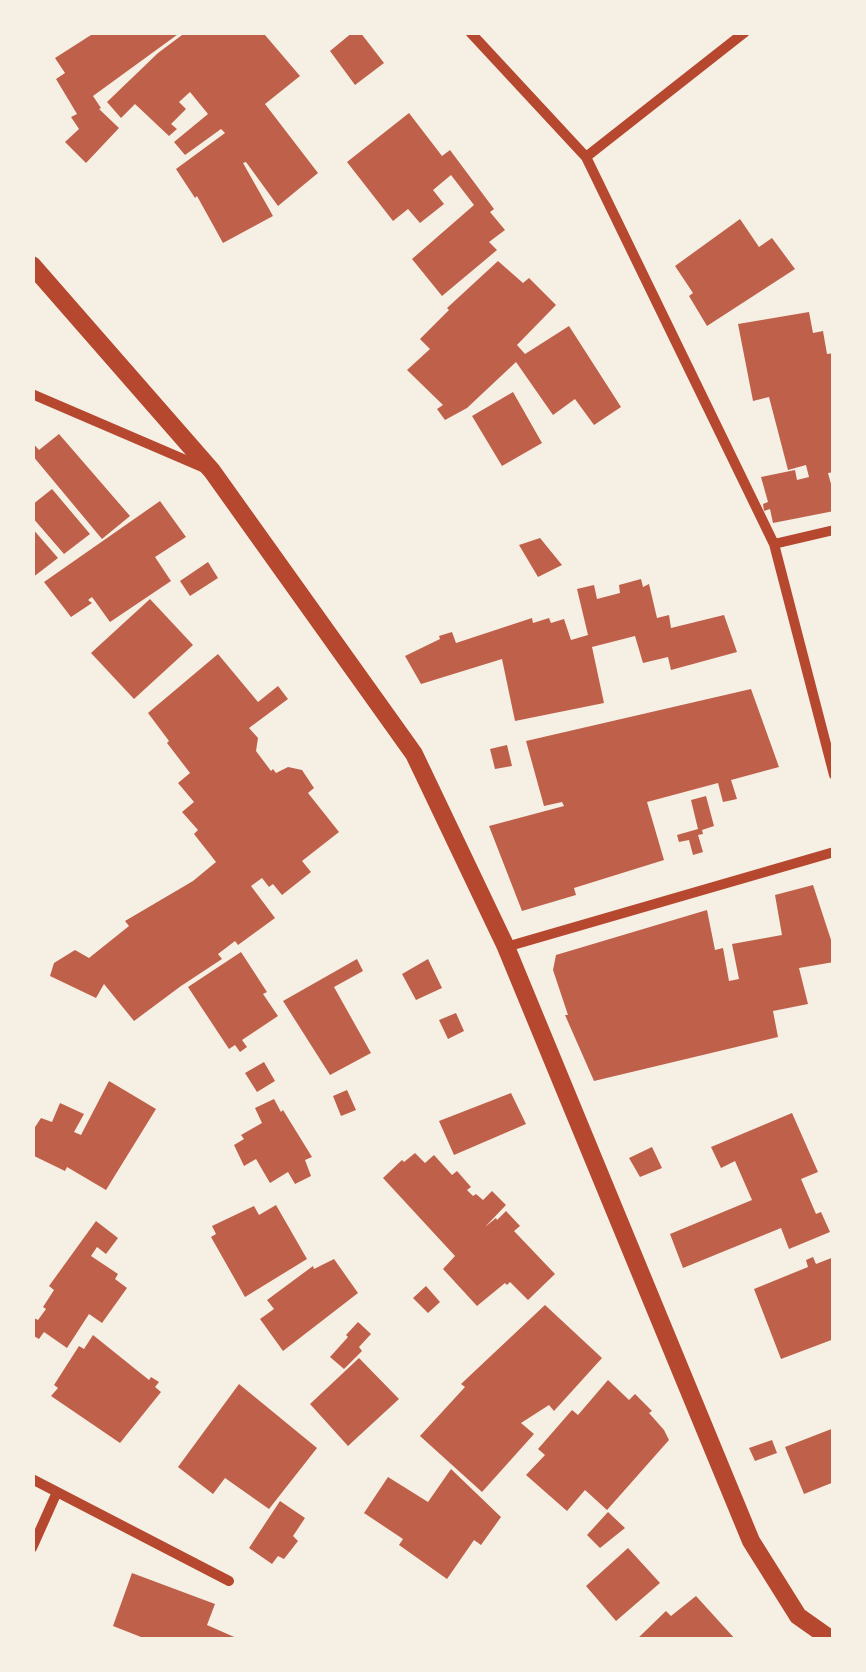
<!DOCTYPE html>
<html>
<head>
<meta charset="utf-8">
<style>
  body { margin:0 }
  #map { position:relative; width:866px; height:1672px; overflow:hidden; background:#f6efe4; font-family:"Titillium Web",sans-serif }
  canvas { display:block }
  .frame { position:absolute; inset:0; border:35px solid #f6efe4; pointer-events:none }
</style>
</head>
<body>
<div id="map">
<canvas width="866" height="1672"></canvas>
<div class="frame"></div>
</div>
<script>
const context = document.querySelector('canvas').getContext('2d');
context.lineJoin = 'round';
function fillPath(path, color) { context.fillStyle = color; context.fill(path, 'evenodd'); }
function trace(path, color, width, dash) { context.strokeStyle = color; context.lineWidth = width; context.lineCap = dash ? 'butt' : 'round'; context.setLineDash(dash || []); context.stroke(path); }
fillPath(new Path2D(`
  M 90,32 L 181,32 L 93,96 L 101,108 L 99,109 L 119,128 L 86,163 L 65,142 L 79,129 L 71,117 L 77,114 L 56,79 L 65,73 L 55,58 L 91,35 Z
  M 186,32 L 268,32 L 265,35 L 300,76 L 265,104 L 318,173 L 278,206 L 246,162 L 243,163 L 273,216 L 223,243 L 197,196 L 195,198 L 176,169 L 225,133 L 221,129 L 185,155 L 174,142 L 208,114 L 190,92 L 179,102 L 186,109 L 171,124 L 177,129 L 169,136 L 135,104 L 121,118 L 107,102 L 158,53 Z
  M 353,32 L 360,32 L 384,63 L 355,85 L 330,51 Z
  M 409,113 L 442,156 L 450,150 L 494,209 L 490,212 L 505,230 L 489,242 L 497,250 L 442,296 L 412,259 L 474,205 L 451,175 L 433,190 L 444,204 L 420,223 L 408,209 L 393,221 L 347,162 Z
  M 740,219 L 759,247 L 772,238 L 795,269 L 707,326 L 689,296 L 693,293 L 675,266 Z
  M 498,261 L 523,283 L 529,278 L 556,305 L 517,345 L 525,354 L 569,326 L 621,407 L 594,425 L 575,399 L 553,415 L 516,362 L 467,408 L 445,420 L 437,409 L 443,405 L 407,370 L 430,349 L 420,339 L 449,310 L 447,308 Z
  M 809,312 L 813,333 L 823,331 L 827,354 L 834,353 L 834,472 L 828,473 L 834,495 L 834,511 L 773,523 L 770,509 L 764,511 L 763,504 L 768,502 L 761,477 L 795,470 L 797,480 L 809,477 L 806,465 L 788,470 L 769,397 L 753,401 L 738,324 Z
  M 513,392 L 542,443 L 502,466 L 472,416 Z
  M 59,434 L 130,516 L 102,539 L 32,455 L 32,442 L 39,450 Z
  M 52,489 L 90,534 L 64,554 L 32,517 L 32,505 Z
  M 160,501 L 186,537 L 155,557 L 171,581 L 110,622 L 92,597 L 88,600 L 92,603 L 71,617 L 44,582 Z
  M 32,528 L 58,558 L 32,578 Z
  M 540,538 L 562,565 L 538,577 L 519,545 Z
  M 208,562 L 218,578 L 190,596 L 180,581 Z
  M 641,579 L 643,587 L 649,584 L 657,618 L 669,615 L 671,628 L 724,615 L 737,652 L 671,670 L 668,657 L 643,663 L 635,636 L 592,647 L 604,703 L 515,721 L 502,659 L 421,684 L 405,656 L 440,639 L 439,636 L 452,632 L 456,643 L 532,618 L 533,623 L 549,618 L 551,623 L 564,619 L 571,640 L 588,635 L 577,589 L 594,585 L 597,599 L 620,593 L 619,585 Z
  M 150,599 L 193,645 L 134,699 L 91,653 Z
  M 218,654 L 258,702 L 278,686 L 288,699 L 249,728 L 258,738 L 256,751 L 271,771 L 273,769 L 276,773 L 288,767 L 302,770 L 314,788 L 308,793 L 339,832 L 302,861 L 311,872 L 282,895 L 273,884 L 269,887 L 262,878 L 251,886 L 275,918 L 238,945 L 235,941 L 218,954 L 222,959 L 181,986 L 134,1021 L 104,984 L 96,998 L 50,976 L 54,963 L 75,950 L 89,958 L 129,926 L 125,921 L 193,881 L 216,862 L 194,834 L 198,830 L 182,812 L 194,802 L 178,783 L 190,773 L 167,743 L 169,741 L 148,713 Z
  M 751,689 L 779,767 L 731,780 L 737,799 L 723,802 L 718,783 L 647,802 L 664,860 L 574,888 L 576,895 L 522,911 L 489,826 L 564,806 L 562,802 L 544,806 L 526,741 Z
  M 507,745 L 512,766 L 495,769 L 490,749 Z
  M 706,796 L 714,826 L 702,830 L 703,834 L 698,835 L 703,852 L 693,855 L 689,840 L 679,842 L 677,835 L 698,829 L 691,800 Z
  M 813,885 L 834,949 L 834,962 L 799,968 L 808,1004 L 773,1011 L 778,1037 L 594,1081 L 565,1015 L 568,1015 L 553,970 L 556,955 L 707,910 L 715,950 L 723,948 L 729,981 L 739,979 L 732,944 L 782,935 L 775,895 Z
  M 241,952 L 267,992 L 263,994 L 278,1016 L 242,1040 L 247,1047 L 240,1052 L 235,1045 L 229,1049 L 188,987 Z
  M 357,959 L 363,971 L 334,987 L 371,1053 L 330,1075 L 283,1001 Z
  M 428,959 L 442,988 L 416,1000 L 402,974 Z
  M 456,1013 L 464,1031 L 448,1039 L 439,1020 Z
  M 264,1062 L 275,1081 L 257,1092 L 245,1073 Z
  M 109,1081 L 156,1109 L 106,1190 L 67,1167 L 65,1171 L 32,1155 L 32,1126 L 35,1127 L 41,1118 L 52,1122 L 60,1103 L 84,1114 L 74,1132 L 81,1135 Z
  M 347,1090 L 356,1110 L 341,1116 L 333,1096 Z
  M 511,1093 L 526,1124 L 454,1155 L 439,1121 Z
  M 274,1099 L 281,1112 L 283,1110 L 312,1157 L 305,1160 L 311,1176 L 295,1184 L 288,1172 L 270,1183 L 256,1159 L 244,1166 L 234,1145 L 244,1139 L 241,1135 L 262,1123 L 255,1108 Z
  M 792,1113 L 818,1172 L 801,1179 L 816,1214 L 821,1212 L 830,1232 L 789,1249 L 781,1228 L 683,1268 L 670,1234 L 752,1200 L 735,1161 L 721,1168 L 711,1147 Z
  M 652,1147 L 662,1168 L 640,1177 L 629,1158 Z
  M 415,1153 L 425,1163 L 434,1155 L 452,1175 L 457,1171 L 471,1187 L 467,1190 L 473,1196 L 476,1194 L 483,1200 L 492,1191 L 506,1205 L 485,1227 L 496,1218 L 497,1220 L 506,1211 L 520,1226 L 514,1231 L 555,1274 L 528,1300 L 510,1282 L 507,1285 L 505,1283 L 477,1306 L 443,1269 L 455,1256 L 383,1178 L 402,1160 L 404,1162 Z
  M 276,1205 L 307,1259 L 245,1297 L 211,1237 L 216,1234 L 212,1226 L 254,1206 L 259,1215 Z
  M 96,1221 L 118,1238 L 106,1254 L 97,1247 L 91,1256 L 118,1274 L 115,1279 L 127,1288 L 102,1323 L 89,1314 L 67,1348 L 44,1332 L 39,1339 L 32,1335 L 32,1317 L 38,1320 L 46,1309 L 43,1307 L 54,1290 L 49,1286 Z
  M 813,1257 L 816,1264 L 834,1257 L 834,1339 L 781,1359 L 754,1289 L 808,1267 L 806,1260 Z
  M 334,1259 L 358,1293 L 283,1351 L 260,1319 L 274,1309 L 267,1300 L 313,1266 L 314,1269 Z
  M 426,1286 L 440,1302 L 428,1313 L 413,1298 Z
  M 545,1305 L 602,1358 L 554,1411 L 549,1405 L 521,1423 L 534,1434 L 482,1492 L 420,1436 L 465,1387 L 461,1384 Z
  M 358,1322 L 371,1334 L 359,1347 L 362,1351 L 344,1369 L 330,1357 L 348,1337 L 346,1335 Z
  M 93,1335 L 149,1380 L 151,1377 L 159,1382 L 155,1387 L 161,1392 L 120,1443 L 51,1396 L 58,1388 L 54,1385 L 79,1346 L 84,1349 Z
  M 359,1358 L 399,1399 L 348,1446 L 310,1404 Z
  M 608,1380 L 629,1400 L 635,1394 L 652,1411 L 649,1413 L 664,1430 L 669,1440 L 607,1510 L 585,1490 L 567,1511 L 526,1475 L 545,1455 L 538,1449 L 572,1410 L 578,1415 Z
  M 239,1384 L 317,1448 L 269,1509 L 225,1478 L 213,1494 L 178,1467 Z
  M 834,1428 L 834,1482 L 804,1494 L 785,1447 Z
  M 772,1440 L 777,1453 L 755,1461 L 749,1448 Z
  M 451,1469 L 501,1517 L 481,1545 L 474,1540 L 447,1579 L 399,1545 L 403,1539 L 364,1513 L 388,1477 L 428,1502 Z
  M 280,1501 L 305,1518 L 293,1536 L 298,1541 L 284,1559 L 278,1556 L 272,1564 L 249,1548 Z
  M 608,1512 L 625,1528 L 600,1548 L 587,1535 Z
  M 628,1548 L 660,1583 L 616,1621 L 586,1586 Z
  M 132,1573 L 215,1604 L 207,1625 L 241,1640 L 140,1640 L 141,1637 L 113,1626 Z
  M 696,1596 L 736,1640 L 636,1640 L 666,1611 L 671,1616 Z`), '#bf614a');
trace(new Path2D(`
  M 470,32 L 586,157 L 774,544 L 834,775
  M 586,157 L 745,32
  M 32,394 L 202,467
  M 774,544 L 834,530
  M 506,947 L 834,852
  M 32,1479 L 229,1581
  M 32,1548 L 57,1492`), '#b5482f', 10);
trace(new Path2D(`
  M 32,265 L 212,471 L 414,754 L 506,947 L 751,1541 L 798,1616 L 832,1640`), '#b5482f', 18);
</script>
</body>
</html>
